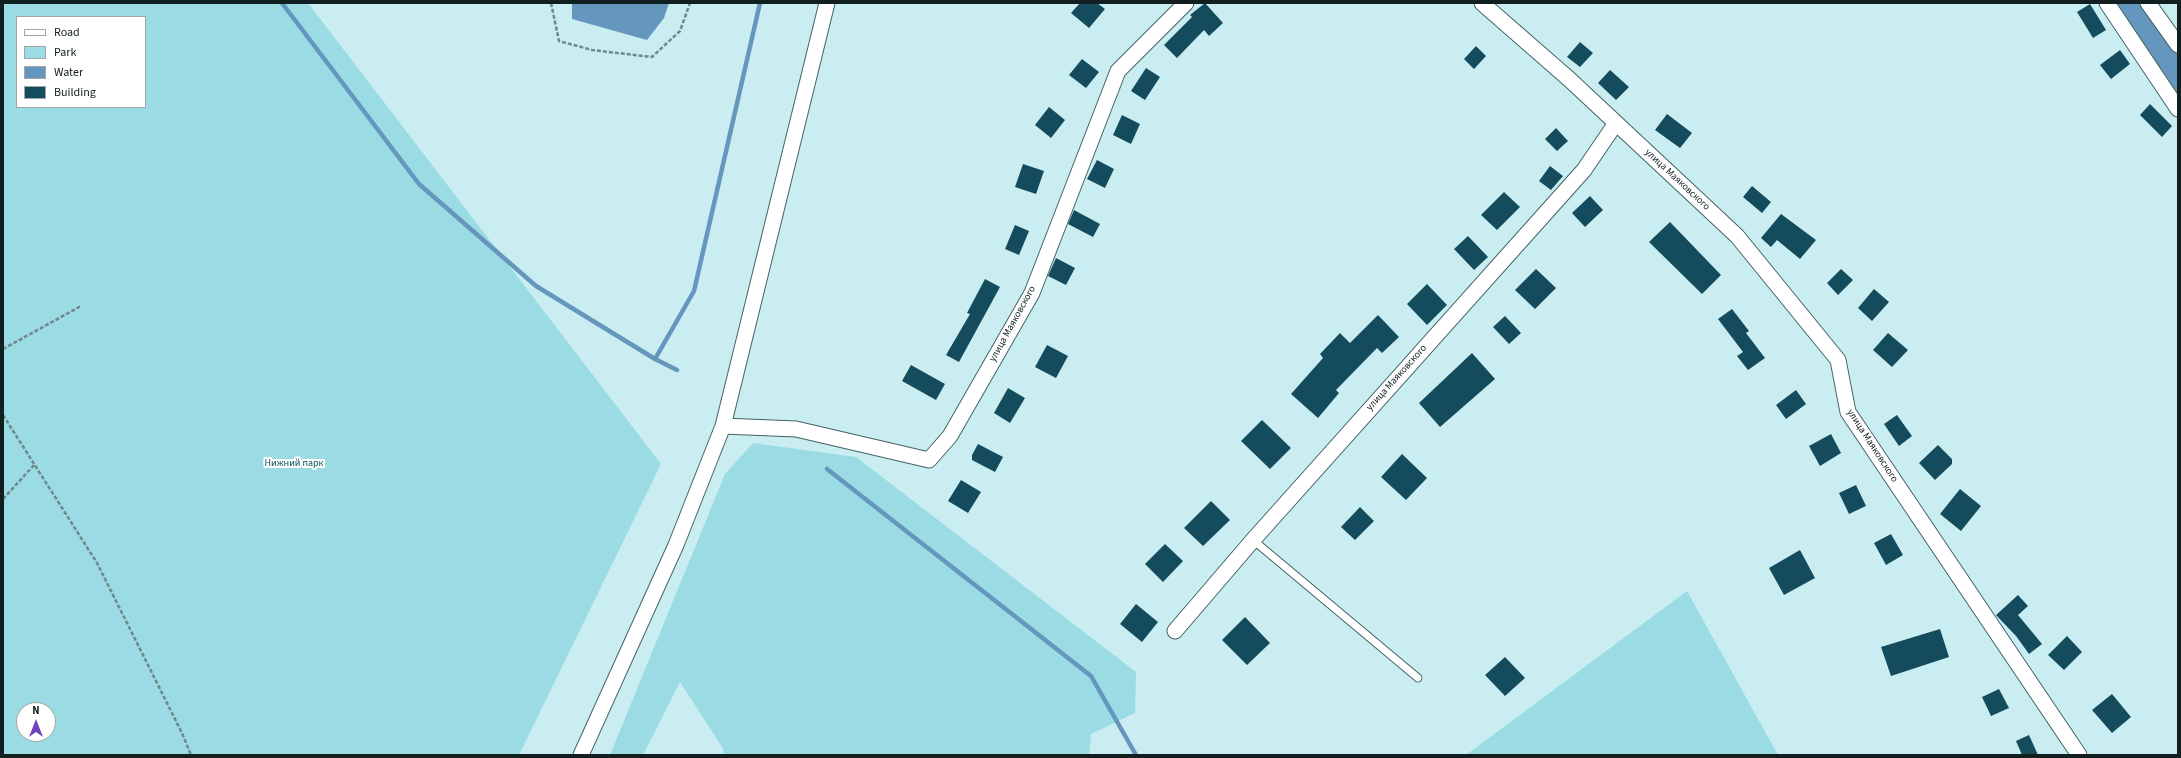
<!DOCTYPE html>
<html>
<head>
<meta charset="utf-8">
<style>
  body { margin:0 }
  #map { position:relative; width:2181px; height:758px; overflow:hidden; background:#c9edf1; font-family:"Source Sans 3",sans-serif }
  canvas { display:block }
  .frame { position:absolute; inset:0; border:4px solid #111f20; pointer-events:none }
  .legend { position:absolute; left:16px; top:16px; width:130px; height:92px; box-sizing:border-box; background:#fff; border:1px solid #a0a5a6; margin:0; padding:5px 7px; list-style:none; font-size:12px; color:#111f20 }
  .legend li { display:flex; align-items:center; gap:8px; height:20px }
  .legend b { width:20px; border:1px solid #a0a5a6 }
  .north { position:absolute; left:16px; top:702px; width:40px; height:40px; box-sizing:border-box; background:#fff; border:1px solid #a0a5a6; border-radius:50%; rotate:0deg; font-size:11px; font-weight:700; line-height:16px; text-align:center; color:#111f20 }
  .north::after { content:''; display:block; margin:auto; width:14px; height:18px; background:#7244bc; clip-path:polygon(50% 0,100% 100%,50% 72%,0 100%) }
</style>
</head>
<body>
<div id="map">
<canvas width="2181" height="758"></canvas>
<div class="frame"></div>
<ul class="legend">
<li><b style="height:5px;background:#fff"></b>Road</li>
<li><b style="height:11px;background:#9bdce4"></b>Park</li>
<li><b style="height:11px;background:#6597be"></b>Water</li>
<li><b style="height:11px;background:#144c5e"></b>Building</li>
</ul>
<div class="north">N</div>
</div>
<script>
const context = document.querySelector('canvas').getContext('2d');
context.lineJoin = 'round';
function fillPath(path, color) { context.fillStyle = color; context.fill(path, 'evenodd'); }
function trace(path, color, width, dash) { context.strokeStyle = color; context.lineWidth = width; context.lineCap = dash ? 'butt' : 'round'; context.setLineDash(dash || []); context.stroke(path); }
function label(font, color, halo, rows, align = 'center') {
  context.font = font + ' "Source Sans 3",sans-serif'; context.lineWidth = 4; context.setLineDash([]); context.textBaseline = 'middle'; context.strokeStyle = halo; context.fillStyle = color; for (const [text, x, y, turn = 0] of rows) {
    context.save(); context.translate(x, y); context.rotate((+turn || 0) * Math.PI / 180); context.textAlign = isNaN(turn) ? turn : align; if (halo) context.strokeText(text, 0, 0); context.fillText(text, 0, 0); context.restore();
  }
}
fillPath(new Path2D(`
  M 3,3 L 308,3 L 661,464 L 519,755 L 3,755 ZM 17,17 L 145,17 L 145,107 L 17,107 ZM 24,710 L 48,710 L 48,734 L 24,734 Z
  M 753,443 L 856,457 L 1136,672 L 1135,713 L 1091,734 L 1089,755 L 724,755 L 722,747 L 680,682 L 643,755 L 610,755 L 725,474 Z
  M 1687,591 L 1778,755 L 1466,755 Z`), '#9bdce4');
fillPath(new Path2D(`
  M 572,3 L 669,3 L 664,18 L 647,40 L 572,19 Z`), '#6597be');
trace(new Path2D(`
  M 282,3 L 419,184 L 536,286 L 655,359 L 677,370
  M 655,359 L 694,291 L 760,3
  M 827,469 L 1091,676 L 1136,755`), '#6597be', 4.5);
trace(new Path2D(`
  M 2125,3 L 2178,78`), '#6597be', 28);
fillPath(new Path2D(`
  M 1080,3 L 1097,3 L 1105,9 L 1089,28 L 1071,13 Z
  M 1205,3 L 1223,23 L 1209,36 L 1204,30 L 1177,58 L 1164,45 L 1192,17 L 1190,15 Z
  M 2090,4 L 2106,30 L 2093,38 L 2077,12 Z
  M 1580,42 L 1593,53 L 1580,67 L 1567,57 Z
  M 1476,46 L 1486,56 L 1474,69 L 1464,59 Z
  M 2120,50 L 2130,64 L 2111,79 L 2100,65 Z
  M 1082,59 L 1099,72 L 1086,88 L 1069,75 Z
  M 1146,68 L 1160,77 L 1145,100 L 1131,91 Z
  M 1610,70 L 1629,87 L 1616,100 L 1598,83 Z
  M 2150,104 L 2172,126 L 2162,137 L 2140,115 Z
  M 1049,107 L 1065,120 L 1051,138 L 1035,125 Z
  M 1667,114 L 1692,133 L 1680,148 L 1655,130 Z
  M 1122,115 L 1140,124 L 1131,144 L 1113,135 Z
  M 1556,128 L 1568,141 L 1557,151 L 1545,139 Z
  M 1097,160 L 1114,169 L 1105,188 L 1087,179 Z
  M 1023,164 L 1044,171 L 1036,194 L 1015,187 Z
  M 1550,166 L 1563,176 L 1551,190 L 1539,181 Z
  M 1752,186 L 1771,202 L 1762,213 L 1743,197 Z
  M 1504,192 L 1520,207 L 1497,230 L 1481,215 Z
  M 1590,196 L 1603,210 L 1585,227 L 1572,213 Z
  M 1074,210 L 1100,224 L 1093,237 L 1068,224 Z
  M 1781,214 L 1816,240 L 1800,259 L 1777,240 L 1771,247 L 1761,238 Z
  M 1670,222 L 1721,275 L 1702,294 L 1649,242 Z
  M 1015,225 L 1029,231 L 1019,255 L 1005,249 Z
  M 1468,236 L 1488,257 L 1474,270 L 1454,249 Z
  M 1056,258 L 1075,268 L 1066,285 L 1048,276 Z
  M 1536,269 L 1556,288 L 1535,309 L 1515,290 Z
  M 1841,269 L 1853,280 L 1838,295 L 1827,283 Z
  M 985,279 L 1000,287 L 959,362 L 946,355 L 970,314 L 967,313 Z
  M 1427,284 L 1447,305 L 1427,325 L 1407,304 Z
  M 1874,289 L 1889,302 L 1872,321 L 1858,308 Z
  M 1732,309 L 1749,331 L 1746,333 L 1765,358 L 1748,370 L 1737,356 L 1743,352 L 1718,319 Z
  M 1378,315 L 1399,337 L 1382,353 L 1377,348 L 1336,390 L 1339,393 L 1318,418 L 1291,394 L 1323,358 L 1320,354 L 1340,333 L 1350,343 Z
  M 1505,316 L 1521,333 L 1509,344 L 1493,327 Z
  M 1888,333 L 1908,350 L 1892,367 L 1873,350 Z
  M 1047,345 L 1068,356 L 1056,378 L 1035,367 Z
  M 1472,353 L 1495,379 L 1440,427 L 1419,403 Z
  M 911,365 L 945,384 L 936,400 L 902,381 Z
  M 1008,388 L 1025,398 L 1010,423 L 994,413 Z
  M 1796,390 L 1806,404 L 1786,419 L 1776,405 Z
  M 1897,415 L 1912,436 L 1899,446 L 1884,424 Z
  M 1262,420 L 1291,448 L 1270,469 L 1241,441 Z
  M 1831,434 L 1841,453 L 1820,466 L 1809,446 Z
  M 978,444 L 1003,457 L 995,472 L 972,460 L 972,455 Z
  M 1938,445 L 1952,459 L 1952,464 L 1935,480 L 1919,463 Z
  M 1402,454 L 1427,478 L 1406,500 L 1381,477 Z
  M 961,480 L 981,492 L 968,513 L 948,501 Z
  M 1856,485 L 1866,506 L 1849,514 L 1839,493 Z
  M 1960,489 L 1981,506 L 1961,531 L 1940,514 Z
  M 1211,501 L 1230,520 L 1203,546 L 1184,528 Z
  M 1360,507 L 1374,521 L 1355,540 L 1341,527 Z
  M 1891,534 L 1903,555 L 1886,565 L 1874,543 Z
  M 1165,544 L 1183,561 L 1163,582 L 1145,564 Z
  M 1800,550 L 1815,578 L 1784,595 L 1769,568 Z
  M 2018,595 L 2028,606 L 2018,615 L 2042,644 L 2029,654 L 2016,636 L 1996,615 Z
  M 1136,604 L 1158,622 L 1142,642 L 1120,624 Z
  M 1245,617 L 1270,643 L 1247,665 L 1222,640 Z
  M 1940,629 L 1949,657 L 1891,676 L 1881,647 Z
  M 2067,636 L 2082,652 L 2064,670 L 2048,655 Z
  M 1505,657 L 1525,678 L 1505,696 L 1485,675 Z
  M 1999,689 L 2009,708 L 1991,716 L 1982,697 Z
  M 2112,694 L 2131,717 L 2112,733 L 2092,710 Z
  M 2029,735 L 2038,755 L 2022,755 L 2016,741 Z`), '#144c5e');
const lane = new Path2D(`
  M 1253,540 L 1418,678`);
const street = new Path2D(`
  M 1482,3 L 1569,79 L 1737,236 L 1838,360 L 1848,412 L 2079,755
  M 2107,3 L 2178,109
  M 2148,3 L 2178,45
  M 723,426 L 796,429 L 929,460 L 950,436 L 1032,293 L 1118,71 L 1186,3
  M 1175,631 L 1253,540 L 1584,170 L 1616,123
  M 581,755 L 676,545 L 723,426 L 827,3`);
trace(lane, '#446367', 9);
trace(street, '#446367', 17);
trace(new Path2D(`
  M 551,3 L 559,41 L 592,50 L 652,57 L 680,31 L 690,3
  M 3,349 L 81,306
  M 3,415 L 97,563 L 182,733 L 191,755
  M 3,499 L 35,464`), '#6f888b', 2.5, [4, 2]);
trace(lane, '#fff', 7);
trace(street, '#fff', 15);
label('10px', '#111f20', '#fff', [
  ["улица Маяковского",1677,180,43],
  ["улица Маяковского",1013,324,-61],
  ["улица Маяковского",1397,378,-48],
  ["улица Маяковского",1872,446,57]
]);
label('10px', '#065159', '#fff', [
  ["Нижний парк",294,464]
]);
</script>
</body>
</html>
